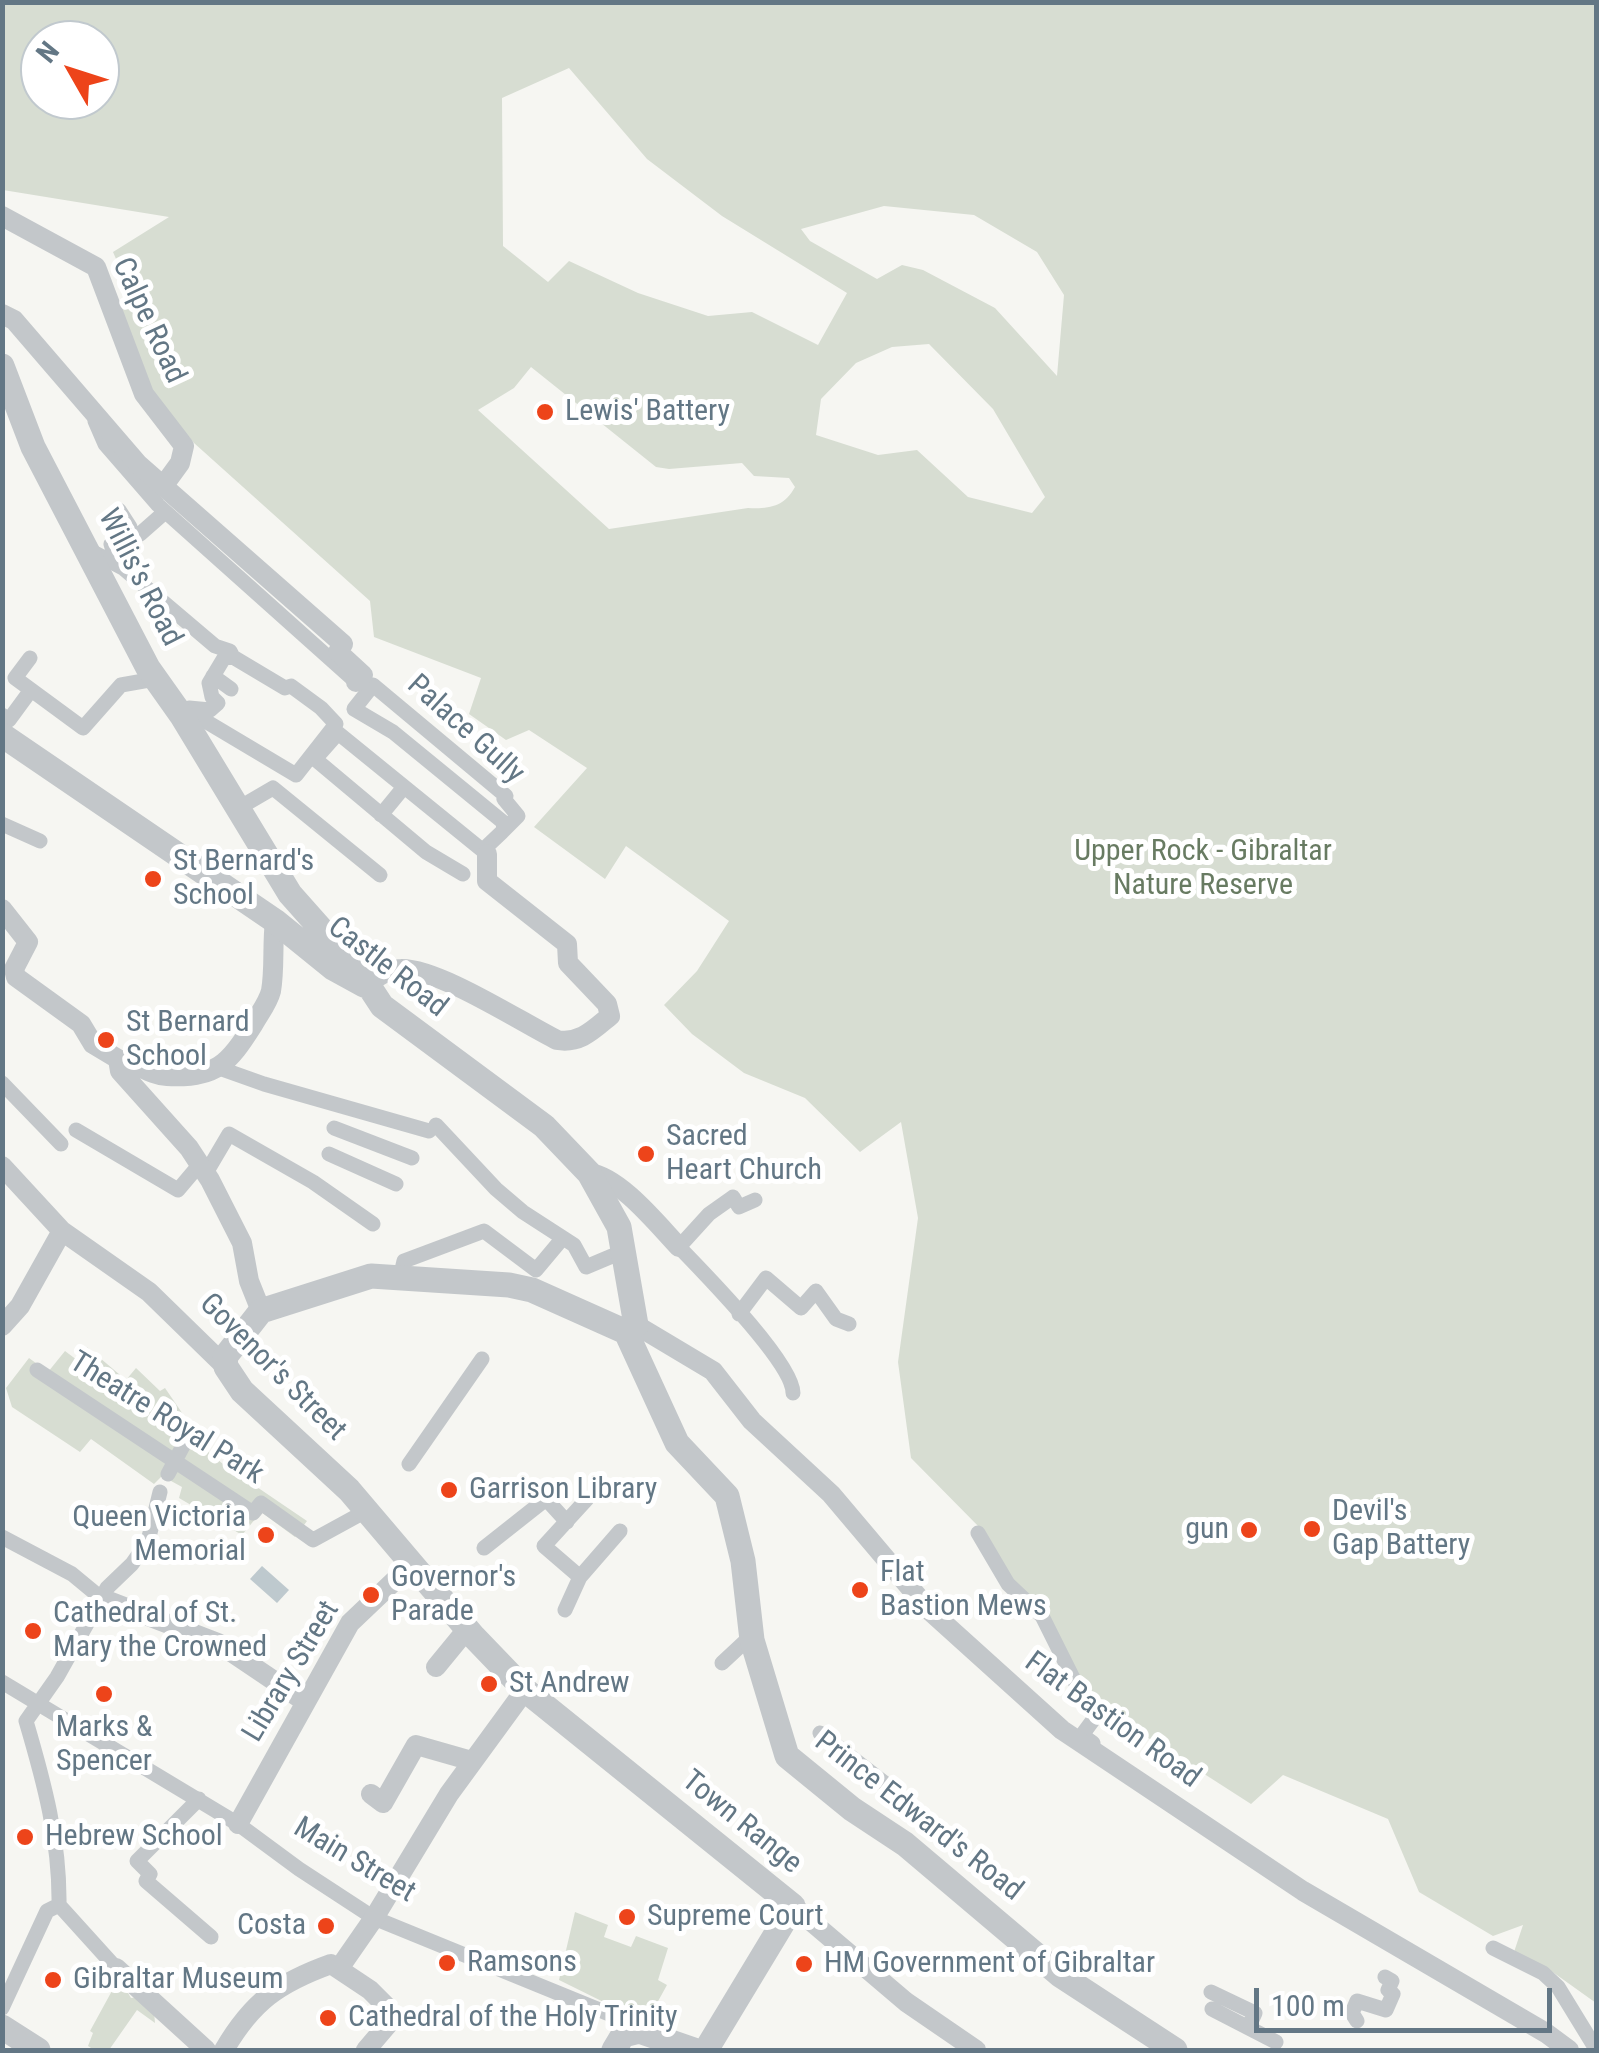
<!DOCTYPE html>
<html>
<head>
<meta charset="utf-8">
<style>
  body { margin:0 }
  #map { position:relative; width:1599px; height:2053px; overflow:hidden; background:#f6f6f2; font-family:"Roboto Condensed",sans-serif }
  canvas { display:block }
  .frame { position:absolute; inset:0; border:5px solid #637785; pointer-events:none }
  .north { position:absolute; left:20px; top:20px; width:100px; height:100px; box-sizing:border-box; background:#fff; border:2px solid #c1c9ce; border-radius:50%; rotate:309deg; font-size:28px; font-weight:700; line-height:40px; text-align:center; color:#637785 }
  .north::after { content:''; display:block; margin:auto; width:35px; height:45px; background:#ed441a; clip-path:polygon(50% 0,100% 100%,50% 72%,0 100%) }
  .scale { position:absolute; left:1254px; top:1988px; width:298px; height:45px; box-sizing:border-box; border:5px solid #637785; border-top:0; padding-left:12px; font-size:30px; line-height:35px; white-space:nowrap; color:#637785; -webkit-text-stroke:8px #fff; paint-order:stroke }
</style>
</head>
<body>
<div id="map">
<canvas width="1599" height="2053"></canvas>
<div class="frame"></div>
<div class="north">N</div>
<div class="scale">100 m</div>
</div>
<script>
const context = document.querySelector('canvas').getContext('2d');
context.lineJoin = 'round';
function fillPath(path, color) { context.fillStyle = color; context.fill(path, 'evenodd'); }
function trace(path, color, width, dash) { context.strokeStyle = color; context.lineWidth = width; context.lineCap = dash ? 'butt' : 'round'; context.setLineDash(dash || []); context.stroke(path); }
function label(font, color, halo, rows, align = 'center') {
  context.font = font + ' "Roboto Condensed",sans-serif'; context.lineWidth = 10; context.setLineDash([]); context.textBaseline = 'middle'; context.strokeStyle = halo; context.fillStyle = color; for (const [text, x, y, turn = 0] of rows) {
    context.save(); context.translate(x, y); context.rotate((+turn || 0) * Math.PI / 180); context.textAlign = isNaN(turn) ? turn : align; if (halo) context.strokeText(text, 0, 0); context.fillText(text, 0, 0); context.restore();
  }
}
fillPath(new Path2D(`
  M 2,3 L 1596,3 L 1596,2003 L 1547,1968 L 1514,1952 L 1523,1925 L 1493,1936 L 1419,1892 L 1388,1819 L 1283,1775 L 1251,1804 L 1086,1698 L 982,1530 L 911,1458 L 898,1362 L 918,1218 L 901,1122 L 860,1152 L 805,1098 L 744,1073 L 692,1034 L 664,1005 L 697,971 L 729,921 L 626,846 L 605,879 L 534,827 L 587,768 L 529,730 L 506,740 L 469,714 L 481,678 L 374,637 L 370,601 L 194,443 L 150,390 L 118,309 L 134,300 L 113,252 L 169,217 L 3,190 ZM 40,40 L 100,40 L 100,100 L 40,100 ZM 569,68 L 647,159 L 722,216 L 847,293 L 818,345 L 752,312 L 708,316 L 638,293 L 569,261 L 548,282 L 503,246 L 502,98 ZM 884,206 L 974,215 L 1037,252 L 1064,295 L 1057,376 L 995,308 L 923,270 L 902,265 L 877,279 L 810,241 L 801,229 ZM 929,344 L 993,409 L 1045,497 L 1032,513 L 968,497 L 917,450 L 878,455 L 816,435 L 821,399 L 856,363 L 892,347 ZM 531,367 L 656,467 L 669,469 L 742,463 L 754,476 L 789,478 L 795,487 C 784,507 769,509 748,508 L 609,529 L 478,410 L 514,388 Z
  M 87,1347 L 126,1380 L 136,1368 L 160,1391 L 165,1388 L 189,1423 L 185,1433 L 223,1464 L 307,1521 L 295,1537 L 261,1512 L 242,1535 L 179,1498 L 182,1487 L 162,1476 L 154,1484 L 91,1439 L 80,1452 L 12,1407 L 6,1388 L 29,1358 L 48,1372 L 65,1351 L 77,1360 Z
  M 575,1912 L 608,1925 L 604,1937 L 631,1947 L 636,1936 L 668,1948 L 658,1980 L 667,1985 L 646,2023 L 559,1980 Z
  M 119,1978 L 131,1998 L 139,1997 L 154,2012 L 155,2023 L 137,2010 L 109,2050 L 94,2050 L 88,2046 L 93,2033 L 90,2031 Z`), '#d7ddd2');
fillPath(new Path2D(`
  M 262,1566 L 289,1590 L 277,1603 L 250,1579 Z`), '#bec9ce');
trace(new Path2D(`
  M 95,421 L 105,444 L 158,505 L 356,682
  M 140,534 L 165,512
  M 89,550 L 123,568 L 215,646 L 230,651 L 233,657 L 285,688 L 291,686 L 321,708 L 336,724 L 296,775
  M 117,564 L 111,544 L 130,527 L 119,510
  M 30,658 L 15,678 L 83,728 L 121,685 L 155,679
  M 213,676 L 231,689
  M 189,708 L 210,710 L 218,703 L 212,697 L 209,683 L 224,658 L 233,657
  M 182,712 L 202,719 L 296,775
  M 2,715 L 9,720 L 31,690
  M 237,809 L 273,788 L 380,875
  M 381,815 L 404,787
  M 2,824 L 40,841
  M 483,850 L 502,832 L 518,816 L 504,799 L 506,796 L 373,685 L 354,709 L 393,732 L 503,822 L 504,830
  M 463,874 L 426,852 L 315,759 L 338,733 L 487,854
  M 219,1068 L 264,1084 L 429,1131
  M 2,1083 L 61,1144
  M 436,1125 L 496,1189 L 523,1212 L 574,1245 L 586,1267 L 624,1251
  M 334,1128 L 412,1158
  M 76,1130 L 178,1190 L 200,1164
  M 329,1154 L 396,1184
  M 206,1173 L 229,1134 L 313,1182 L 373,1224
  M 755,1200 L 739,1207 L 733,1197 L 709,1214 L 679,1247 C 704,1273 793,1363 793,1393
  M 536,1270 L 562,1239
  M 400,1278 L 404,1261 L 484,1231 L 536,1270
  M 739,1314 L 766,1278 L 801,1308 L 816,1291 L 836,1319 L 849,1324
  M 37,1370 L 253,1513 L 261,1503 L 313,1540 L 366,1511
  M 409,1464 L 482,1359
  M 168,1474 L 191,1431
  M 978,1533 L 1008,1584 L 1042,1616 L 1084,1700 L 1099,1712 L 1082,1735 L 1093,1743 L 1091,1745
  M 2,1537 L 72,1574 L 101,1598
  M 484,1548 L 546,1499 L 567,1522
  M 580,1577 L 544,1546 L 587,1499
  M 565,1610 L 580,1577 L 620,1531
  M 722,1663 L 751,1636
  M 2,1682 L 238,1824 L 299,1869 L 374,1918 L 624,2020 L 639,2031
  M 820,1733 L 891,1788
  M 199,1799 L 137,1861 L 150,1874 L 146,1881 L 211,1937
  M 1493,1948 L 1543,1973 L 1558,1987 L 1596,2049
  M 116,1968 L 59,1905 C 60,1841 44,1782 26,1721 L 57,1677 L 107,1588 L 132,1564 L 148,1541 L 160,1492
  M 1211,1992 L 1255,2013 L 1249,2026
  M 2,2008 L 47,1911 L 59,1905
  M 1212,2009 L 1276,2042
  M 1357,2021 L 1352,2013 L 1357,2001 L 1386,2010 L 1393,1994 L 1388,1990 L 1392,1981 L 1385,1977`), '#c3c7ca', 15);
trace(new Path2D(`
  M 2,216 L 96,267 L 144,394 L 184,446 L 180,463 L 164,485
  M 2,314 L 14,320 L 138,464 L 343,644 L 338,652 L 363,675 L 356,682
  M 2,909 L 28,942 L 14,969 L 16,977 L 81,1024 L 93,1044 L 118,1059 L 120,1071 L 189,1148 L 210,1180 L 242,1243 L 249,1281 L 261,1311
  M 367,985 C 377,977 388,969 401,969 C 438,968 521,1022 557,1040 C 580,1044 593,1030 610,1016 L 607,1004 L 568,963 L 567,944 L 487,881 L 487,854
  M 118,1059 C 136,1062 149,1075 167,1076 C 216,1079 229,1063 253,1025 C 259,1014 268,1003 271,991 C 275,968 272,944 275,921
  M 2,1166 L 62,1231 L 149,1292 L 226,1367
  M 589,1173 C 620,1177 658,1225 679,1247
  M 636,1325 L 713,1371 L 752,1421 L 831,1494 L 929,1610 L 1062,1730 L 1303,1891 L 1546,2033 L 1569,2050
  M 2,1326 L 20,1306 L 62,1231
  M 101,1598 L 218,1643 L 304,1701
  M 436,1667 L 468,1628
  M 371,1794 L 383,1803 L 416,1745 L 472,1761
  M 238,1824 L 350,1623 L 412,1564
  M 793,1906 L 906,2002 L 976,2050
  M 340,1967 L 374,1918 L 449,1794 L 525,1690
  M 116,1968 L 206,2050
  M 224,2050 C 252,2002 278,1983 331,1964 L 370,1990 L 388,2008 L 389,2023 L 366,2050`), '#c3c7ca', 20);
trace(new Path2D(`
  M 2,366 L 33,447 L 148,668 L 182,716 L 290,894 L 361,974 L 382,1006 L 544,1126 L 589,1173 L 619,1227 L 636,1325 L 626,1332
  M 2,735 L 275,921 L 333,968 L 364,985
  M 2,2027 L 38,2050
  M 614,2050 L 623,2035 L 639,2031 L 694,2050
  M 706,2050 L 793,1906 L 525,1690 L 474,1637 L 349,1490 L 242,1391 L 226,1367 L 225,1357 L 261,1311 L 371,1276 L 509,1285 L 532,1290 L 626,1332 L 677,1443 L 727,1496 L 743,1561 L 752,1640 L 787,1756 L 852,1809 L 905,1844 L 1060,1975 L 1175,2050`), '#c3c7ca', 25);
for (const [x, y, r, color] of [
  [545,412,10,"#ed441a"],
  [153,879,10,"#ed441a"],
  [106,1040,10,"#ed441a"],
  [646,1154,10,"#ed441a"],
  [449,1490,10,"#ed441a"],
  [1312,1529,10,"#ed441a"],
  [1249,1530,10,"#ed441a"],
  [266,1535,10,"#ed441a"],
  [860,1590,10,"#ed441a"],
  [371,1595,10,"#ed441a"],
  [33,1631,10,"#ed441a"],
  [489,1684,10,"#ed441a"],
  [104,1694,10,"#ed441a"],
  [25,1837,10,"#ed441a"],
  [627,1917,10,"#ed441a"],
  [326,1926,10,"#ed441a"],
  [447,1963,10,"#ed441a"],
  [804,1964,10,"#ed441a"],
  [53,1980,10,"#ed441a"],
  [328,2018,10,"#ed441a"]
]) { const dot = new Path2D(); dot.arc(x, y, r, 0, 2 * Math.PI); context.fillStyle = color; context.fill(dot); trace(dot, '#fff', 4); }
label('30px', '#637785', '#fff', [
  ["Calpe Road",148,321,65],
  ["Willis’s Road",139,578,63],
  ["Palace Gully",465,730,42],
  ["Castle Road",387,968,38],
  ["Govenor's Street",272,1368,45],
  ["Theatre Royal Park",166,1419,32],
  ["Library Street",292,1672,-59],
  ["Flat Bastion Road",1112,1721,36],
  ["Prince Edward's Road",918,1817,38],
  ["Town Range",741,1823,39],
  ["Main Street",354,1861,31]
]);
label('30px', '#637785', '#fff', [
  ["Lewis' Battery",565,412],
  ["St Bernard's",173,862],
  ["School",173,896],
  ["St Bernard",126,1023],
  ["School",126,1057],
  ["Sacred",666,1137],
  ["Heart Church",666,1171],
  ["Garrison Library",469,1490],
  ["Devil's",1332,1512],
  ["Gap Battery",1332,1546],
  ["Queen Victoria",246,1518,"right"],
  ["Memorial",246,1552,"right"],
  ["gun",1229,1530,"right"],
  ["Flat",880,1573],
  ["Bastion Mews",880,1607],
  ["Governor's",391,1578],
  ["Parade",391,1612],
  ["Cathedral of St.",53,1614],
  ["Mary the Crowned",53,1648],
  ["St Andrew",509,1684],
  ["Marks &",104,1728,"center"],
  ["Spencer",104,1762,"center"],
  ["Hebrew School",45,1837],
  ["Supreme Court",647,1917],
  ["Costa",306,1926,"right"],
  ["Ramsons",467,1963],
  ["HM Government of Gibraltar",824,1964],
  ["Gibraltar Museum",73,1980],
  ["Cathedral of the Holy Trinity",348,2018]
], 'left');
label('30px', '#687b62', '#fff', [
  ["Upper Rock - Gibraltar",1203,852],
  ["Nature Reserve",1203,886]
]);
</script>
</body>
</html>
